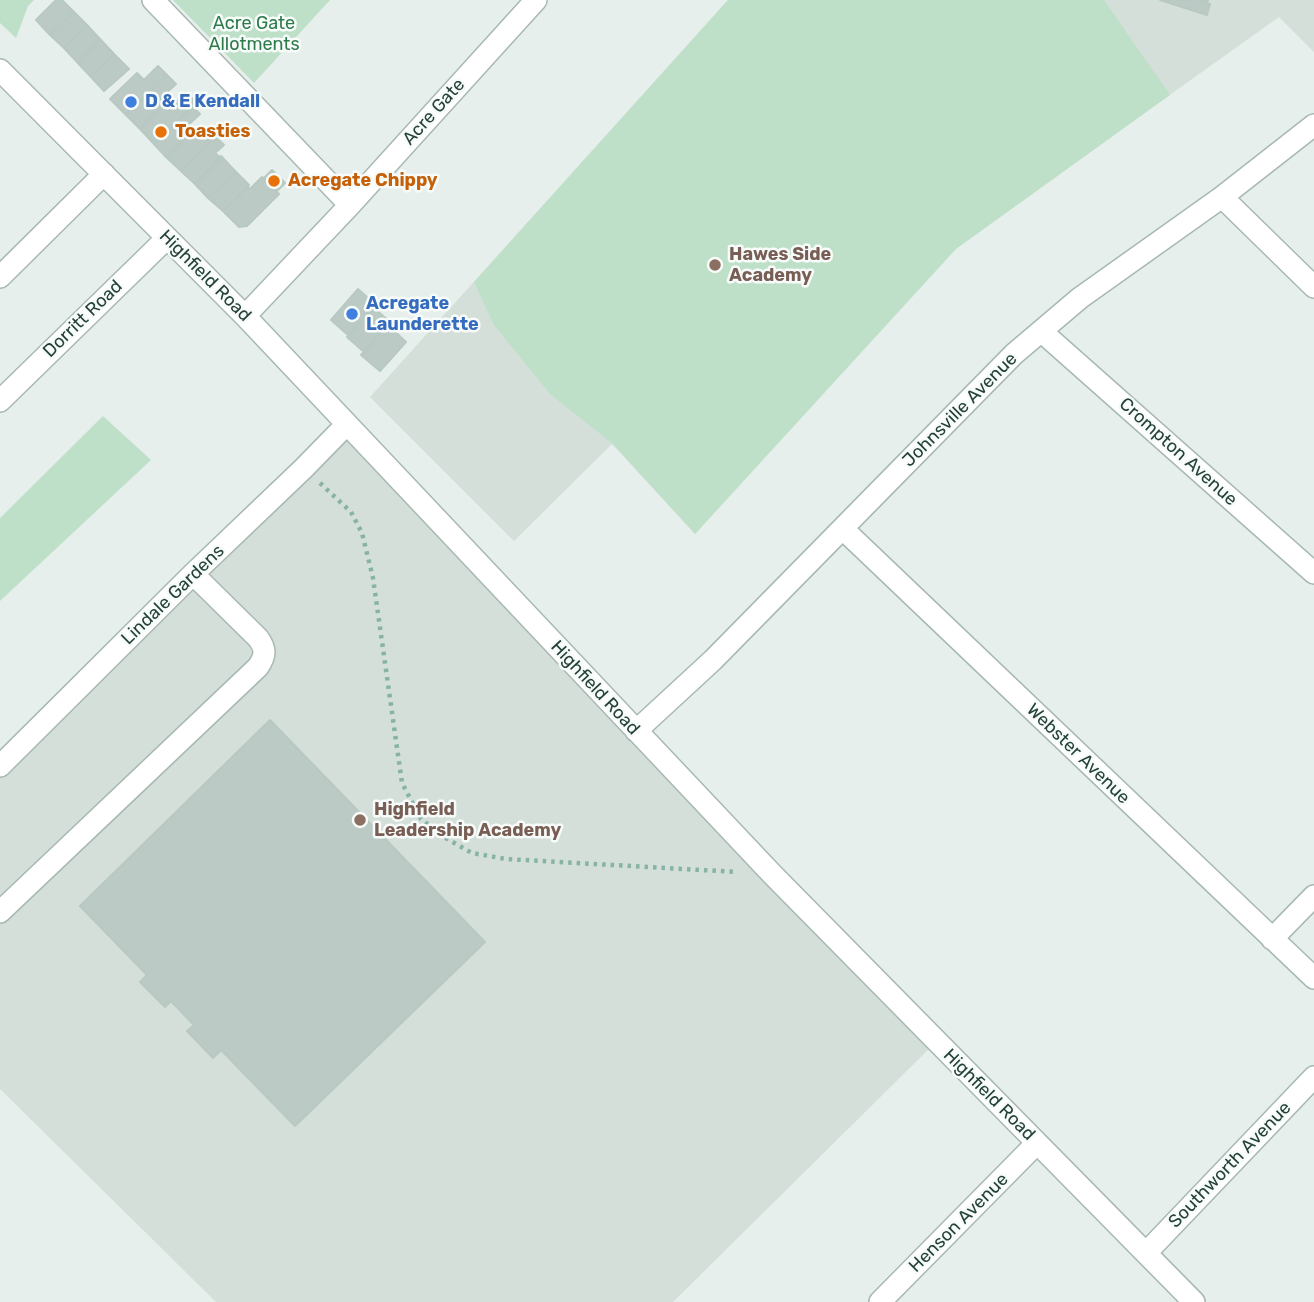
<!DOCTYPE html>
<html>
<head>
<meta charset="utf-8">
<style>
  body { margin:0 }
  canvas { display:block; background:#e6efeb }
</style>
</head>
<body>
<canvas width="1314" height="1302"></canvas>
<script>
const context = document.querySelector('canvas').getContext('2d');
context.lineJoin = 'round';
function fillPath(path, color) { context.fillStyle = color; context.fill(path, 'evenodd'); }
function trace(path, color, width, dash) { context.strokeStyle = color; context.lineWidth = width; context.lineCap = dash ? 'butt' : 'round'; context.setLineDash(dash || []); context.stroke(path); }
function label(font, color, halo, rows, align = 'center') {
  context.font = font + ' Rubik,sans-serif'; context.lineWidth = 5; context.setLineDash([]); context.textBaseline = 'middle'; context.strokeStyle = halo; context.fillStyle = color; for (const [text, x, y, turn = 0] of rows) {
    context.save(); context.translate(x, y); context.rotate((+turn || 0) * Math.PI / 180); context.textAlign = isNaN(turn) ? turn : align; if (halo) context.strokeText(text, 0, 0); context.fillText(text, 0, 0); context.restore();
  }
}
fillPath(new Path2D(`
  M 728,0 L 1314,0 L 1314,52 L 1279,17 L 959,245 L 695,534 L 612,444 L 514,541 L 370,397 Z
  M 346,425 L 936,1042 L 673,1302 L 216,1302 L 0,1089 L 0,766 Z`), '#d4dfda');
fillPath(new Path2D(`
  M 0,0 L 34,0 L 28,6 L 16,38 L 0,23 Z
  M 173,0 L 330,0 L 254,83 Z
  M 728,0 L 1104,0 L 1170,95 L 956,249 L 695,534 L 613,444 L 550,394 L 494,325 L 474,282 Z
  M 103,416 L 151,460 L 0,601 L 0,518 Z`), '#bfe0c8');
const building = new Path2D(`
  M 56,0 L 62,0 L 74,12 L 50,35 L 36,20 Z
  M 1160,0 L 1208,0 L 1207,3 L 1210,4 L 1207,15 Z
  M 74,12 L 87,25 L 64,48 L 50,35 Z
  M 87,25 L 100,39 L 77,62 L 64,48 Z
  M 100,39 L 114,54 L 91,77 L 77,62 Z
  M 114,54 L 129,69 L 104,91 L 91,77 Z
  M 158,66 L 167,75 L 126,115 L 110,99 L 137,73 L 144,80 Z
  M 167,75 L 176,84 L 161,98 L 166,103 L 140,129 L 126,115 Z
  M 186,92 L 196,103 L 154,144 L 140,129 L 166,103 L 170,108 Z
  M 193,107 L 200,114 L 184,129 L 189,134 L 166,157 L 154,144 Z
  M 207,128 L 216,137 L 181,171 L 166,157 L 194,130 L 199,135 Z
  M 216,137 L 224,145 L 215,153 L 221,158 L 195,184 L 181,171 Z
  M 221,156 L 236,172 L 208,198 L 195,184 Z
  M 272,170 L 285,183 L 276,192 L 263,179 Z
  M 236,172 L 249,185 L 223,211 L 208,198 Z
  M 262,177 L 279,194 L 247,226 L 239,227 L 223,211 L 248,187 L 250,189 Z
  M 358,289 L 376,305 L 348,335 L 331,320 Z
  M 373,307 L 390,322 L 364,352 L 347,337 Z
  M 388,325 L 406,342 L 380,371 L 361,355 Z
  M 270,720 L 485,942 L 295,1126 L 221,1050 L 213,1058 L 187,1031 L 194,1025 L 171,1001 L 165,1007 L 140,982 L 147,975 L 80,906 Z`);
fillPath(building, '#bbcac4');
trace(building, '#b8c9c2', 2);
const minor = new Path2D(`
  M 153,0 L 350,205
  M 0,70 L 245,316 L 772,874 L 1194,1302
  M 1222,197 L 1314,287
  M 0,277 L 104,174
  M 245,316 L 350,205 L 536,0
  M 1041,331 L 1314,573
  M 0,401 L 167,238
  M 843,529 L 1314,978
  M 636,731 L 713,660 L 1014,354 L 1080,298 L 1222,197 L 1314,125
  M 0,766 L 193,574 L 304,468 L 346,425
  M 0,912 L 258,667 C 266,655 266,649 258,638 L 193,574
  M 1272,939 L 1314,896
  M 1146,1253 L 1314,1077
  M 880,1302 L 1037,1143`);
trace(minor, '#a8b8b2', 24);
trace(new Path2D(`
  M 320,483 L 351,512 L 362,533 L 373,578 L 402,783 L 421,819 L 442,836 L 472,853 L 506,859 L 737,872`), '#86b3a5', 4.5, [3.5, 5]);
trace(minor, '#fff', 21);
for (const [x, y, r, color] of [
  [131,102,7,"#3f7fe0"],
  [161,132,7,"#e8710a"],
  [274,181,7,"#e8710a"],
  [715,265,7,"#8d6e63"],
  [352,314,7,"#3f7fe0"],
  [360,820,7,"#8d6e63"]
]) { const dot = new Path2D(); dot.arc(x, y, r, 0, 2 * Math.PI); context.fillStyle = color; context.fill(dot); trace(dot, '#f7fbf9', 2.5); }
label('18px', '#2d7a4b', '#f7fbf9', [
  ["Acre Gate",254,24],
  ["Allotments",254,45]
]);
label('bold 18px', '#366cbe', '#f7fbf9', [
  ["D & E Kendall",145,102],
  ["Acregate",366,304],
  ["Launderette",366,325]
], 'left');
label('18px', '#24423a', '#f7fbf9', [
  ["Acre Gate",434,112,-48],
  ["Highfield Road",205,276,45],
  ["Dorritt Road",83,319,-44],
  ["Johnsville Avenue",960,410,-45],
  ["Crompton Avenue",1178,452,42],
  ["Lindale Gardens",173,595,-44],
  ["Highfield Road",595,688,47],
  ["Webster Avenue",1078,754,44],
  ["Highfield Road",989,1095,45],
  ["Southworth Avenue",1230,1165,-46],
  ["Henson Avenue",959,1223,-45]
]);
label('bold 18px', '#c56008', '#f7fbf9', [
  ["Toasties",175,132],
  ["Acregate Chippy",288,181]
], 'left');
label('bold 18px', '#785e54', '#f7fbf9', [
  ["Hawes Side",729,255],
  ["Academy",729,276],
  ["Highfield",374,810],
  ["Leadership Academy",374,831]
], 'left');
</script>
</body>
</html>
